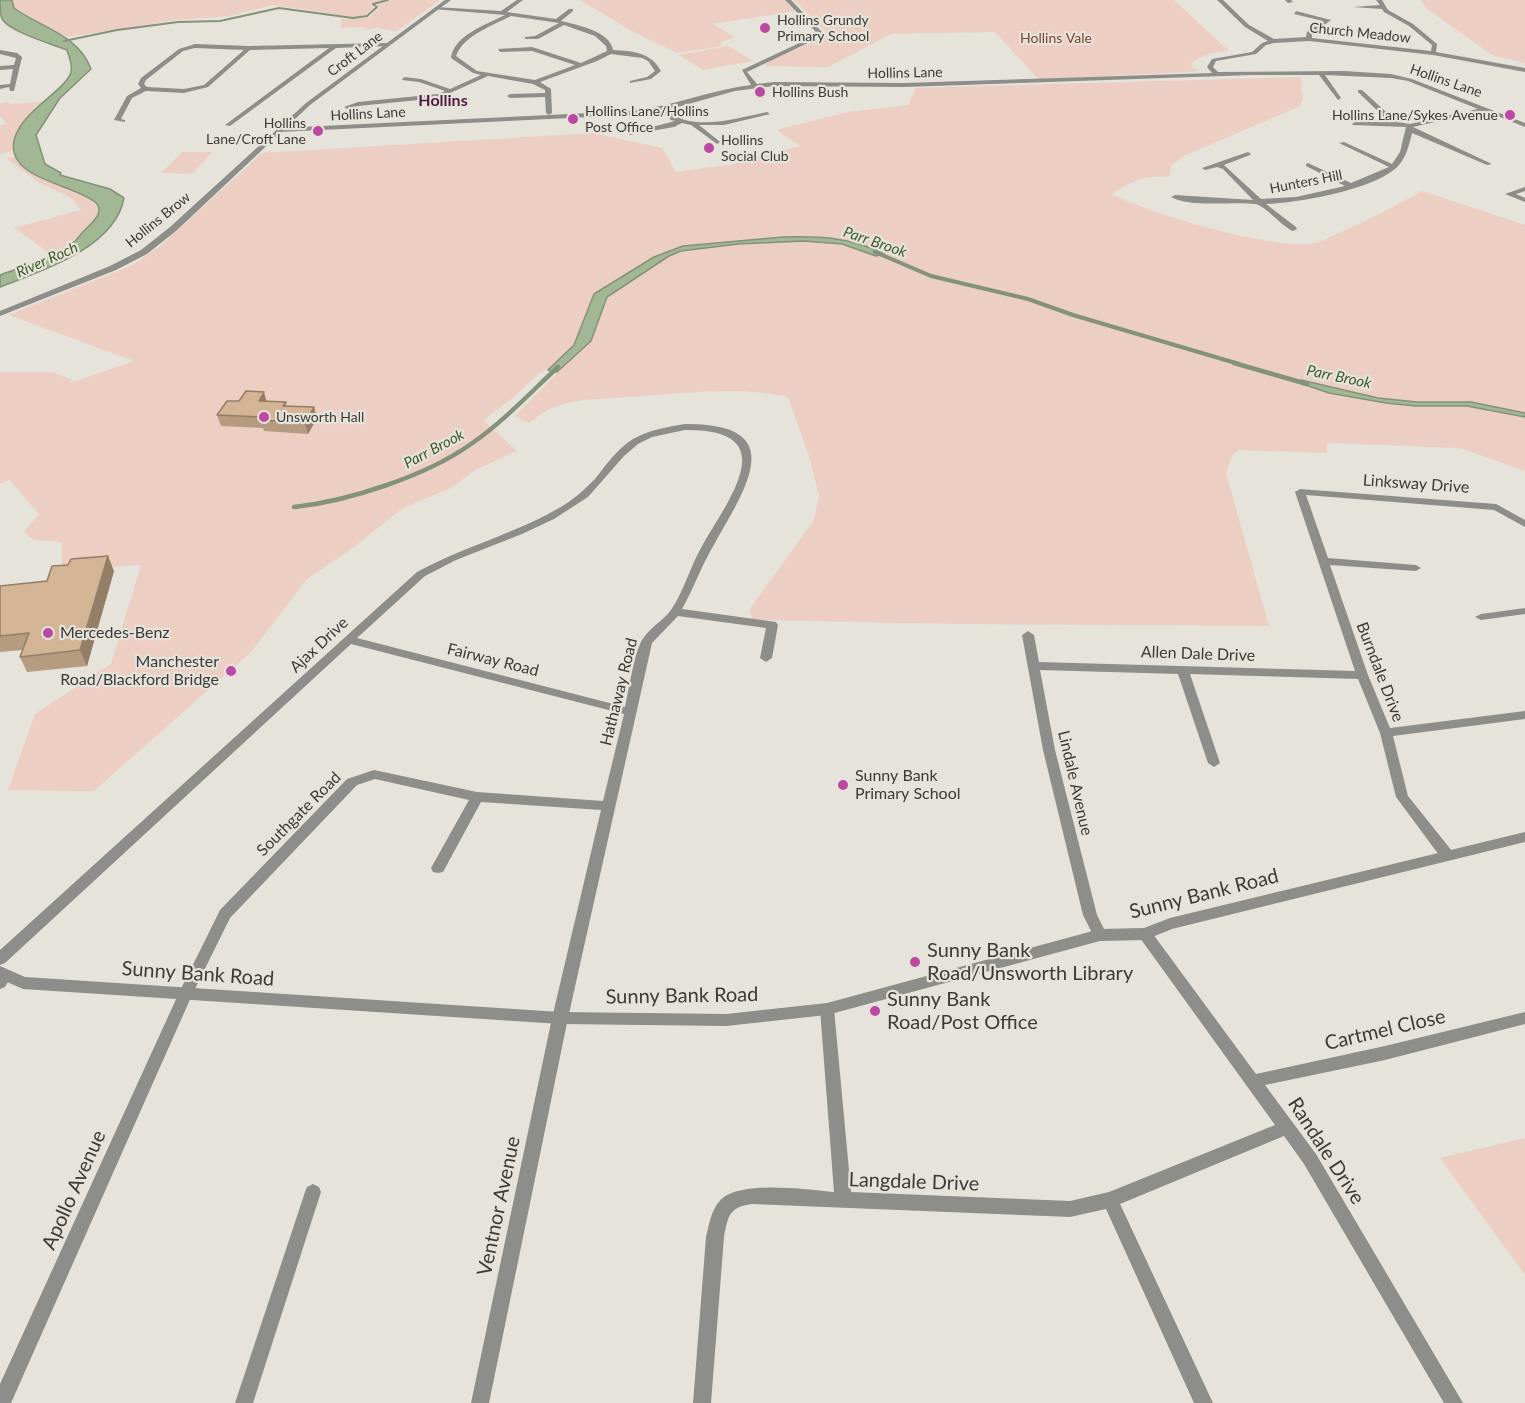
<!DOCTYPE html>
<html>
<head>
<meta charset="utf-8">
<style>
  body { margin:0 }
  canvas { display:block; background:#e6e3da }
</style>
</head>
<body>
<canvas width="1525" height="1403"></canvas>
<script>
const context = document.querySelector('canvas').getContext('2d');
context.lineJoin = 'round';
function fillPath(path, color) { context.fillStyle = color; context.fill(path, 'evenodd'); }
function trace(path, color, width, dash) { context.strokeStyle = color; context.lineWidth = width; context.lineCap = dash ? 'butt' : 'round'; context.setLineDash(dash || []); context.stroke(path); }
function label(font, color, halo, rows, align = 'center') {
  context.font = font + ' Lato,sans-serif'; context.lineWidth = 4.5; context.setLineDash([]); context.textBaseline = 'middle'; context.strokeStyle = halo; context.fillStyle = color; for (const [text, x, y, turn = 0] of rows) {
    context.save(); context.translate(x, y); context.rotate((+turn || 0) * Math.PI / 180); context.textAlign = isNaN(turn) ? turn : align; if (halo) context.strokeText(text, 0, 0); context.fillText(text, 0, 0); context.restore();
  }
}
fillPath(new Path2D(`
  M 12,0 L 386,0 L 372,4 L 375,7 L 366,15 L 354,17 L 273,5 L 229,16 L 176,20 L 67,37 L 43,24 L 29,19 L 14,8 Z
  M 391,0 L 440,0 L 397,31 L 380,29 L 380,27 L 364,30 L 365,27 L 341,28 L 341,19 L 370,17 L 379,7 L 377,5 Z
  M 580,0 L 784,0 L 795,11 L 713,24 L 735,37 L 719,43 L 722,46 L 677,53 L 632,31 Z
  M 794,0 L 1174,0 L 1229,51 C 1215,52 1202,54 1191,64 L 1193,68 L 1199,71 L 1190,72 L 1038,79 L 995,32 L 891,34 L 828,67 L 765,66 L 768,61 L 817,40 L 826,32 Z
  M 1421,0 L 1525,0 L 1525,63 L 1492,55 L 1426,8 Z
  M 728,46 L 753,61 L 703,70 L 679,55 Z
  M 1301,77 L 1303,99 L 1298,107 L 1186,155 L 1171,165 L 1169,177 C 1146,175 1132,181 1112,194 C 1150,214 1275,251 1315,243 C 1324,241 1333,235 1341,232 C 1369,220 1395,206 1422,191 L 1525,225 L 1525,471 L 1460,448 L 1327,443 L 1327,453 L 1239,450 L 1232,456 L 1226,473 L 1269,626 L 958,624 L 753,620 L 749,610 L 814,520 L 819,496 L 809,456 L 788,397 C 735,385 682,394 629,397 C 602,399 577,398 552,408 C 544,411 536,418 529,423 L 515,416 L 575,355 L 538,374 L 513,398 L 483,420 L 517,451 L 477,469 L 451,488 L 403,508 L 354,547 L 307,579 L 251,652 L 94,791 L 8,790 L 35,714 L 111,664 L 141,565 L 62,570 L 62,542 L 34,540 L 24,532 L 39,514 L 10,480 L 0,483 L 0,372 L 52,372 L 72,380 L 70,383 L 134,361 L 9,315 L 133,265 L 159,247 L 262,153 L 593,133 L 662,148 L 676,172 L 734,164 L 800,146 L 776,130 L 848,112 L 908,105 L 916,88 Z
  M 9,102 L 9,104 L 42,102 C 27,113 14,133 13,151 L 0,154 L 0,125 L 7,124 L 0,116 L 0,103 Z
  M 182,152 L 212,152 L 192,174 L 161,173 Z
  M 17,157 C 24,183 108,190 98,216 C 96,222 89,225 85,229 C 74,240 66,247 51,254 L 14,228 L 81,210 L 71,198 L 38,182 L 6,158 Z
  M 1525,1138 L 1525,1275 L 1440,1158 Z`), '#eccec2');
const water = new Path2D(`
  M 0,0 L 12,0 L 14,8 C 41,28 78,34 91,69 L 60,98 L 36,135 L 45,164 L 61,173 L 60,175 L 110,189 L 124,198 C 115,248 41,271 0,287 L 0,275 C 25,266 54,258 75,241 C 79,237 82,232 87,228 C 94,221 105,211 95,202 C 74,184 6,179 14,141 C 20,111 66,91 71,72 C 73,64 69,58 67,50 C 52,44 10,32 2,19 C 0,14 0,6 0,0 Z
  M 783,237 C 818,236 852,237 884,254 L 876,256 L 842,244 L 804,241 L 738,244 L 681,251 L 669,256 L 607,297 L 591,341 L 557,372 L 548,370 L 574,345 L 594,294 L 654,257 L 683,246 Z
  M 1301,380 L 1378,398 L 1417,402 L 1471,402 L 1525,413 L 1525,417 L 1467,406 L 1415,406 L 1386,403 L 1329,393 L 1300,383 Z`);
fillPath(water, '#a2b895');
trace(water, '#839279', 1.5);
trace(new Path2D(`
  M 64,41 L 117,30 L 178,22 L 220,21 L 279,8 L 353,18 L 367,16 L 377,7 L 373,4 L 388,0`), '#839279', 2);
trace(new Path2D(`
  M 875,252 L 931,276 L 1028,299 L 1073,315 L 1239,364`), '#839279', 4);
trace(new Path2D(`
  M 1234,363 L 1307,384
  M 294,507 C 349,501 426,476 471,444 C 503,422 530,393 558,367`), '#839279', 4.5);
fillPath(new Path2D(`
  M 517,0 L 523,0 L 507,12 L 556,19 L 569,9 L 573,9 L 573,11 L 561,21 C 577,25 610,31 613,50 C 632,51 651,52 661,71 L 651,79 L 630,83 L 630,81 L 647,77 L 655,71 L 648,61 L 642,58 L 611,54 L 597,61 L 540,82 L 551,89 L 552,113 L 549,115 L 546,113 L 545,97 L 510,98 L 507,96 L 510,94 L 545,93 L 545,90 L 533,84 L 488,76 L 439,98 L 358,106 L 347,109 L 344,107 L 358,102 L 438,94 L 445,91 L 419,82 L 402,80 L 404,77 L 421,79 L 450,89 L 481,75 L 473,73 L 451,58 C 453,36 487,24 505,15 L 433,9 L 436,7 L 501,11 ZM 511,16 L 559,23 L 535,36 L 525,37 L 525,39 L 538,39 L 564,25 L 595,36 L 606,46 L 607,51 L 581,63 L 532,47 L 498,49 L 500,52 L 532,51 L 575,65 L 535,80 L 477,71 L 456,56 C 464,35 492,26 511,16 Z
  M 785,0 L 791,0 L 822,32 L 814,40 L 747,72 L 757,84 L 774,82 L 904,83 L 1212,73 L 1207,67 L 1212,59 L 1252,52 L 1262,43 L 1268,41 L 1245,27 L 1217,0 L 1223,0 L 1249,25 L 1274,39 L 1306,37 L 1307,32 L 1323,21 L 1294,14 L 1296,11 L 1331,20 L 1312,34 L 1312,38 L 1431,51 L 1432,45 L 1409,26 L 1384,12 L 1382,9 L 1353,7 L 1380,5 L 1376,0 L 1382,0 L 1388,10 L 1413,24 L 1437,44 L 1436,52 L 1525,68 L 1525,72 L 1433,55 L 1309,41 L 1274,43 L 1266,45 L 1256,54 L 1216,61 L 1213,67 L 1218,72 L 1344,71 L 1391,74 L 1412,79 L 1525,123 L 1525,127 L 1485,111 L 1413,127 L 1492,164 L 1487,165 L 1412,133 C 1409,146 1405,161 1395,169 C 1370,190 1298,203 1266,204 L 1296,227 L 1297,229 L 1293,231 C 1281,226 1266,206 1255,204 C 1233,201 1190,208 1171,197 L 1175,195 L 1253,200 L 1223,169 L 1217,167 L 1205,170 L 1202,168 L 1248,152 L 1251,154 L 1250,155 L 1224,165 L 1261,199 L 1296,197 L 1345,186 L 1306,166 L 1306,164 L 1308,163 L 1351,183 L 1389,167 L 1339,143 L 1344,142 L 1392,164 L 1400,152 L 1406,127 L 1353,125 L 1352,124 L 1355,122 L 1389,122 L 1358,92 L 1358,90 L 1362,90 L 1397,122 L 1410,124 L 1478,109 L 1408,81 L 1391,78 L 1325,75 L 1341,98 L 1338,100 L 1319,75 L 1252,75 L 904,87 L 774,86 L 735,91 L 667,110 C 692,133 737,118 767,112 L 770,114 L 724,125 L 699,125 L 719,141 L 720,142 L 717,144 L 691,125 L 682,123 L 674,127 L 629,135 L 629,133 L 675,121 L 671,120 L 661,111 L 632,115 L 280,132 L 277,130 L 280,128 L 632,111 C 673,106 711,90 751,85 L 742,70 L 810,38 L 816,32 Z
  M 1285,0 L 1291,0 L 1293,2 L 1288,3 Z
  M 387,43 L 389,46 L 336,48 L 230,126 L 225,125 L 329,48 L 250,50 L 208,87 L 184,93 L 146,91 L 132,98 L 121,119 L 125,120 L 125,122 L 114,120 L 127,96 L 141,88 L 138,84 L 141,78 L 179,49 L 195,44 L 249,46 ZM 195,48 L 244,50 L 204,85 L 184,89 L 147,87 L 144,84 L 146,80 L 183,51 Z
  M 0,50 L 17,53 L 22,57 L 14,91 L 10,91 L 9,87 L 0,89 L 0,85 L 10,84 L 13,69 L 0,70 L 0,66 L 14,65 L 16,58 L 0,54 Z
  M 1525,187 L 1525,191 L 1516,194 L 1525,198 L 1525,202 L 1505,194 Z
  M 685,424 C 791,423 746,488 715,543 C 702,564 694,588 682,609 L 776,622 L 778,625 L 772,658 L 766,662 L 760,658 L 766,628 L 678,616 L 652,643 L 568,1018 L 489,1403 L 471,1403 L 552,1018 L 601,810 L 481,802 L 443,872 L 438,873 L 433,872 L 431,868 L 469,800 L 375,779 L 357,785 L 230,918 L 192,995 L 11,1403 L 0,1403 L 0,1384 L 178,995 L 220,910 L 347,779 L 374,770 L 477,792 L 603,801 L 624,714 L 351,644 L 5,963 L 0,965 L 0,950 L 417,572 C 463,547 514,534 559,508 C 573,500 584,490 595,479 C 606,465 617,449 633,439 C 649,430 667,427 685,424 ZM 685,430 C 786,429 728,500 701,548 C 690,567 684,591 671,610 C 663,621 650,627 642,640 C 634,654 629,689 625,707 L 357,638 L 425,576 L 456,560 L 522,534 L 554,519 L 588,497 L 624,456 L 638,444 L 652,437 Z
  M 1300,489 L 1496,504 L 1525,520 L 1525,527 L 1494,510 L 1306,495 L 1328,558 L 1416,565 L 1421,568 L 1416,571 L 1330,565 L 1368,675 L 1390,728 L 1525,711 L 1525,719 L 1393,736 L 1408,796 L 1452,851 L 1454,855 L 1452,859 L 1442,859 L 1396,797 L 1380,733 L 1358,679 L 1190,674 L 1220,763 L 1214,767 L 1208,763 L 1178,674 L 1040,670 L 1055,750 L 1097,915 L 1107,935 L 1105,939 L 1100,941 L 1095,939 L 1083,915 L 1043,750 L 1022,635 L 1028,631 L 1034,635 L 1039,662 L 1355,671 L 1295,492 Z
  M 1525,608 L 1525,614 L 1481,620 L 1475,617 L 1481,614 Z
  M 1145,928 L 1150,930 L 1256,1074 L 1385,1046 L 1525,1012 L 1525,1024 L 1385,1060 L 1265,1085 L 1316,1154 L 1463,1403 L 1444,1403 L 1304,1164 L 1284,1136 L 1120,1204 L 1213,1403 L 1194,1403 L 1106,1209 L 1070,1217 L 752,1204 C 729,1207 728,1216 724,1237 L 711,1403 L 693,1403 L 706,1237 C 709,1225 711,1211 719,1202 C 737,1179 807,1190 834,1192 L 820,1009 L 822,1005 L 827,1003 L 832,1005 L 834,1009 L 851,1192 L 1070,1201 L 1109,1192 L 1275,1125 L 1140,938 L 1138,934 L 1140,930 Z
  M 5,969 L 10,971 L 12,975 L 5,987 L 0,989 L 0,971 Z
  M 313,1184 L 319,1187 L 321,1192 L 253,1403 L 235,1403 L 305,1192 L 307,1187 Z`), '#8d8e8a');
fillPath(new Path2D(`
  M 445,0 L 451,0 L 310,105 L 176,231 L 147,254 L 116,270 L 0,316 L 0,311 L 110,266 L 141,250 L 170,227 L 306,103 Z
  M 1525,832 L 1525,842 L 1172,929 L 1145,940 L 1100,941 L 827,1015 L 726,1026 L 560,1024 L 23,989 L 0,979 L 0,966 L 25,977 L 560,1012 L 726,1014 L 827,1003 L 1100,929 L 1144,928 L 1170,918 Z`), '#8d8e8a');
fillPath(new Path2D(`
  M 267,401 L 286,402 L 287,406 L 314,407 L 317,418 L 308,434 L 264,431 L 263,428 L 221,426 L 217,415 Z
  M 114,571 L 87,666 L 27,672 L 20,657 L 22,650 L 0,652 L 0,586 L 47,581 Z`), '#b59b80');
fillPath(new Path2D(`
  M 264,392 L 267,403 L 259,401 Z
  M 314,407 L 317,418 L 308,434 L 305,423 Z
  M 108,556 L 114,571 L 87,666 L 80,650 Z`), '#947e68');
const building = new Path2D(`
  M 246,391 L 264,392 L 259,401 L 286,402 L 283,406 L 314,407 L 305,423 L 261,420 L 263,417 L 217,415 L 227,401 L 239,401 Z
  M 108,556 L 80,650 L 20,657 L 29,633 L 0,636 L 0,586 L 47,581 L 52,566 L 68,565 L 71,559 Z`);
fillPath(building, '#d3b495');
trace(building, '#947e68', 1.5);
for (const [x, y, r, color] of [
  [765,28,6,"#bb49a3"],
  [760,92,6,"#bb49a3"],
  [1510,115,6,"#bb49a3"],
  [573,119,6,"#bb49a3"],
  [318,131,6,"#bb49a3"],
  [709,148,6,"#bb49a3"],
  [264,417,6,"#bb49a3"],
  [48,633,6,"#bb49a3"],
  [231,671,6,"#bb49a3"],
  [843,785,6,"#bb49a3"],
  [915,962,6,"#bb49a3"],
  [875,1011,6,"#bb49a3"]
]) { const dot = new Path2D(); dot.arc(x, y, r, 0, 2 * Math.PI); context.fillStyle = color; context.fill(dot); trace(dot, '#e6e3da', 2); }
label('14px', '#3c3b38', '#e6e3da', [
  ["Hollins Grundy",777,20],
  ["Primary School",777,36],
  ["Hollins Bush",772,92],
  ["Hollins Lane/Hollins",585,111],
  ["Post Office",585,127],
  ["Hollins Lane/Sykes Avenue",1498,115,"right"],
  ["Hollins",306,123,"right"],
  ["Lane/Croft Lane",306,139,"right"],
  ["Hollins",721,140],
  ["Social Club",721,156],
  ["Unsworth Hall",276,417]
], 'left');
label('14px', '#3c3b38', '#e6e3da', [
  ["Church Meadow",1360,33,6],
  ["Croft Lane",355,54,-37],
  ["Hollins Lane",905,73,-1],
  ["Hollins Lane",1446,81,19],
  ["Hollins Lane",368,114,-3],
  ["Hunters Hill",1306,182,-11],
  ["Hollins Brow",158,220,-39]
]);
label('14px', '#7d452c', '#e6e3da', [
  ["Hollins Vale",1056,38]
]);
label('italic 15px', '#3e5d2a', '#e6e3da', [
  ["Parr Brook",875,242,19],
  ["River Roch",47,260,-24],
  ["Parr Brook",1339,377,12],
  ["Parr Brook",434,449,-28]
]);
label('bold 16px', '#501944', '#e6e3da', [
  ["Hollins",443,101]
]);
label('16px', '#3c3b38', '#e6e3da', [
  ["Linksway Drive",1416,484,4],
  ["Ajax Drive",319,645,-43],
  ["Allen Dale Drive",1198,654,2],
  ["Fairway Road",493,660,14],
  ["Burndale Drive",1380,672,69],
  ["Hathaway Road",619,692,-76],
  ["Lindale Avenue",1075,783,77],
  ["Southgate Road",299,814,-45]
]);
label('16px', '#3c3b38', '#e6e3da', [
  ["Mercedes-Benz",60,633],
  ["Manchester",219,662,"right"],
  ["Road/Blackford Bridge",219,680,"right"],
  ["Sunny Bank",855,776],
  ["Primary School",855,794]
], 'left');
label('20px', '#3c3b38', '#e6e3da', [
  ["Sunny Bank Road",1204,894,-14],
  ["Sunny Bank Road",198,974,4],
  ["Sunny Bank Road",682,996,-1],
  ["Cartmel Close",1385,1030,-13],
  ["Randale Drive",1326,1151,57],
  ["Langdale Drive",914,1182,2],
  ["Apollo Avenue",74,1190,-66],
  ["Ventnor Avenue",499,1206,-78]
]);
label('20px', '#3c3b38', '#e6e3da', [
  ["Sunny Bank",927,951],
  ["Road/Unsworth Library",927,974],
  ["Sunny Bank",887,1000],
  ["Road/Post Office",887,1023]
], 'left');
</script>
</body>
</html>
